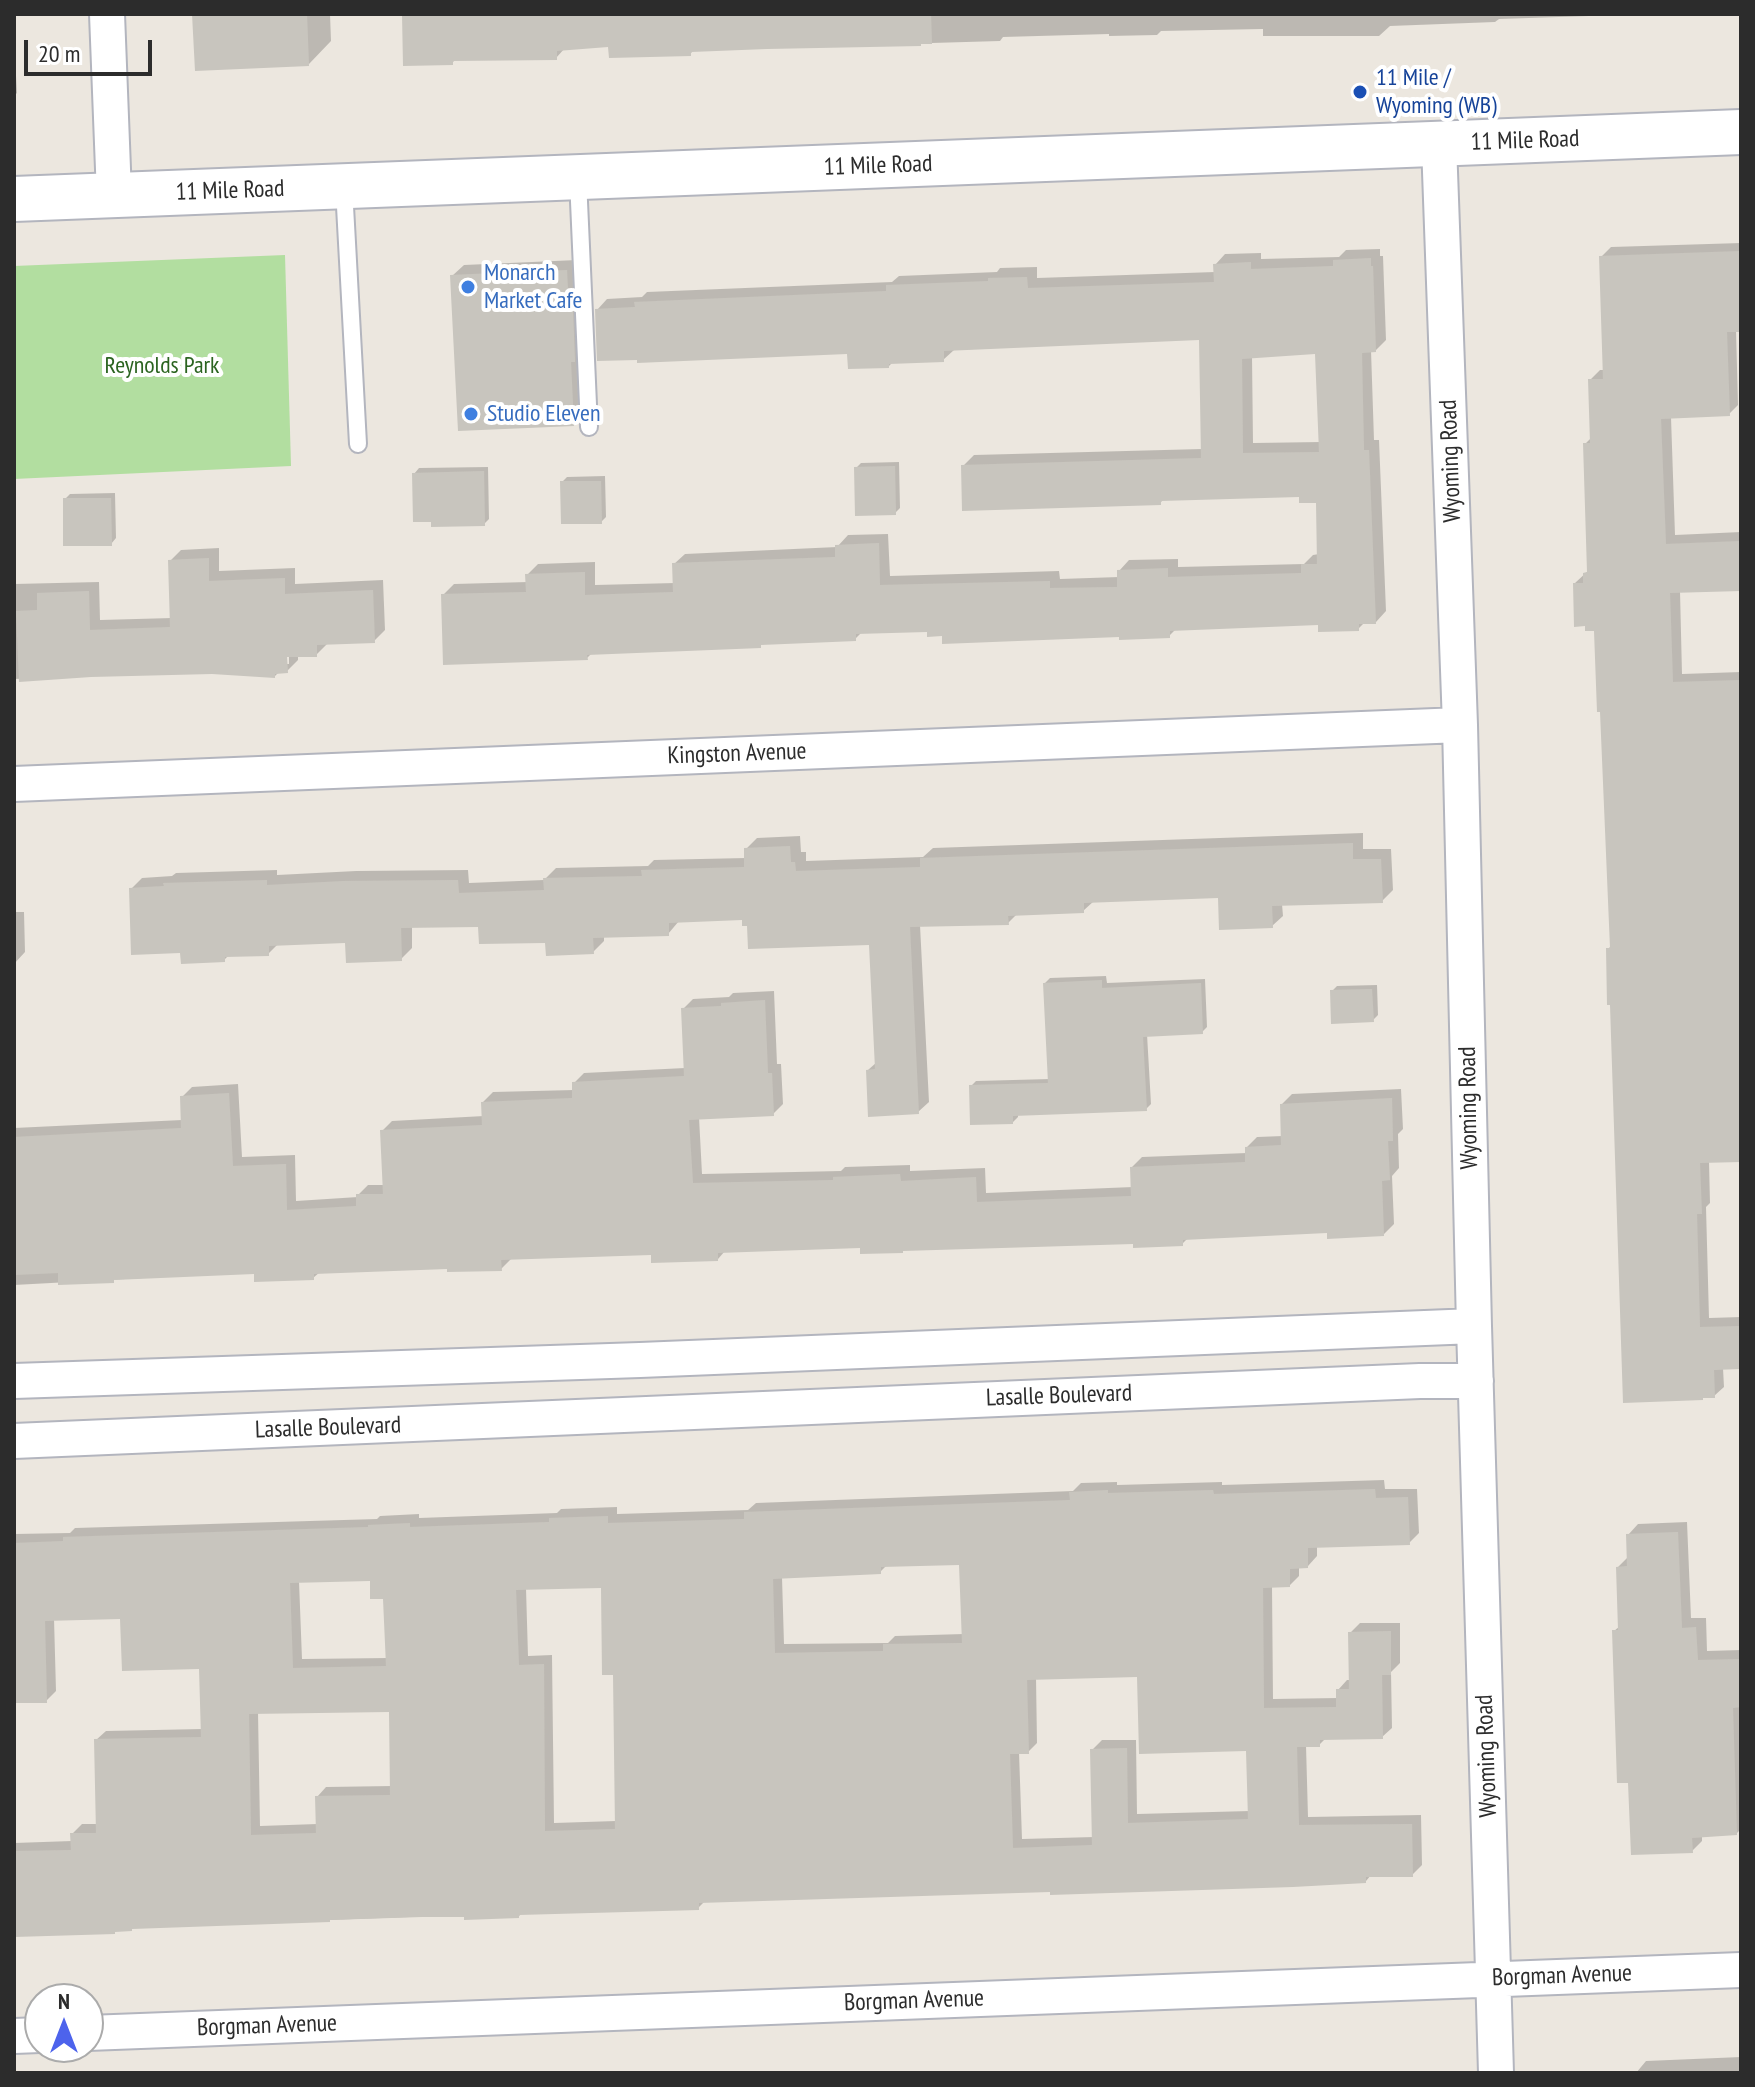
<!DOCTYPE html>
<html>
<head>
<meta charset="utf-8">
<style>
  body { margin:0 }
  #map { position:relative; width:1755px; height:2087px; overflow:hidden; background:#ece7df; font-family:"PT Sans Narrow",sans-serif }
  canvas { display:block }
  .frame { position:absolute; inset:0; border:16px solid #2c2c2c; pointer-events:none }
  .north { position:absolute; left:24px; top:1983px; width:80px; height:80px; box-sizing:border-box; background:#fff; border:2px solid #ababab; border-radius:50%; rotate:0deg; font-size:22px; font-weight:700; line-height:32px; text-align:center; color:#2c2c2c }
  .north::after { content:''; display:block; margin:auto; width:28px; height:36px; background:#4d63ec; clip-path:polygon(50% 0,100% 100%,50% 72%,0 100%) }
  .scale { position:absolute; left:24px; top:40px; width:128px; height:36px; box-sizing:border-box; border:4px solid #2c2c2c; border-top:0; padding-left:10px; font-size:24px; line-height:28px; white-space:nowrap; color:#2c2c2c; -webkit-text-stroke:6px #fff; paint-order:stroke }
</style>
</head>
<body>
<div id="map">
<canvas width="1755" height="2087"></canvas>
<div class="frame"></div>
<div class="north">N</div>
<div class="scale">20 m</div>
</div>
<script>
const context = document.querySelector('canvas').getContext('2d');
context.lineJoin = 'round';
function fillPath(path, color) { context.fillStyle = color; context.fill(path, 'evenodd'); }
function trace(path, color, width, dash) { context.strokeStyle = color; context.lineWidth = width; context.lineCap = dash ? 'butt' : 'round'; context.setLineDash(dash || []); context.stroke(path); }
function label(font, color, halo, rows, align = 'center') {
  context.font = font + ' "PT Sans Narrow",sans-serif'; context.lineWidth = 8; context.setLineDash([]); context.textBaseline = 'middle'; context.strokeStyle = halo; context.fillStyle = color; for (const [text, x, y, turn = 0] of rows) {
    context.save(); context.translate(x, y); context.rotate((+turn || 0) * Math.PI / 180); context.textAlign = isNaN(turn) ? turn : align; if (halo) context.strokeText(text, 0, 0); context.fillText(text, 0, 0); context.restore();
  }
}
fillPath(new Path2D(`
  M 285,255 L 291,466 L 14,479 L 14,266 Z`), '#b2dea0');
fillPath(new Path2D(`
  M 194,14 L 330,14 L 331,41 L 309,64 Z
  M 404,14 L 1649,14 L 1499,19 L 1495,22 L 1390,26 L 1379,36 L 1263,36 L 1263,29 L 1161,31 L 1157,35 L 1109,36 L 1109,34 L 1003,37 L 1000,41 L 694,50 L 690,54 L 609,45 L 565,48 L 556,58 L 456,59 L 452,63 Z
  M 14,41 L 17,93 L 14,96 Z
  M 1741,243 L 1741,330 L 1736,330 L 1738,405 L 1729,414 L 1671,417 L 1675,535 L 1741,532 L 1741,589 L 1680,591 L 1682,674 L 1741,672 L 1741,1160 L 1709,1161 L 1710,1203 L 1706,1207 L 1709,1318 L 1741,1317 L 1741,1367 L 1723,1368 L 1724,1387 L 1714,1396 L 1612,1003 L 1608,949 L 1612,945 L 1602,709 L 1596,629 L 1575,583 L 1589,570 L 1585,444 L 1592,437 L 1590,380 L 1600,370 L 1605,370 L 1601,257 L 1611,247 Z
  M 1380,249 L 1380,256 L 1383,256 L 1386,340 L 1376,350 L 1371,350 L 1374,440 L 1379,440 L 1386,611 L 1376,622 L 1365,622 L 1358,629 L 1320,623 L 1177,628 L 1169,636 L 944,634 L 929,630 L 862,632 L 855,639 L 764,642 L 760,646 L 592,653 L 587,658 L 443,595 L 454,584 L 528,582 L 527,575 L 538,564 L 595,562 L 595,585 L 675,583 L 674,564 L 685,554 L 837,547 L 848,535 L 888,534 L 890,576 L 1059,571 L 1060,579 L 1119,577 L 1119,571 L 1129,560 L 1178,559 L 1178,567 L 1304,564 L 1313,555 L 1319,554 L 1318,501 L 1301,495 L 1164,499 L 1160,503 L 963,466 L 974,455 L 1202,449 L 1201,338 L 954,350 L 943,360 L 893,362 L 889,366 L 849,352 L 597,310 L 607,299 L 642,297 L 647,292 L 892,282 L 899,276 L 997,272 L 1000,268 L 1037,267 L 1037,278 L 1215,272 L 1215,265 L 1225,254 L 1261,253 L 1261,259 L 1339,257 L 1346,250 ZM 1317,352 L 1321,442 L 1253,443 L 1252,356 Z
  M 577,260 L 585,412 L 573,424 L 452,276 L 464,265 Z
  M 899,462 L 900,508 L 895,513 L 856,468 L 861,463 Z
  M 488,467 L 489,519 L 484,524 L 414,474 L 419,468 Z
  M 605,476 L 606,517 L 601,522 L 562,482 L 567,477 Z
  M 115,493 L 116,538 L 111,544 L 65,499 L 70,494 Z
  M 219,548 L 219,571 L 295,568 L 295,584 L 383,580 L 385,630 L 374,641 L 328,643 L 316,655 L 298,655 L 298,660 L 287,671 L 279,672 L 275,676 L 212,672 L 14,679 L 14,584 L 99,582 L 100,620 L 172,618 L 170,561 L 181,550 ZM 289,647 L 289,664 L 285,664 Z
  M 1363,833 L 1363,849 L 1391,849 L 1393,890 L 1382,901 L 1282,904 L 1283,916 L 1272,926 L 1220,896 L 1094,901 L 1083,911 L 1017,914 L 1008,923 L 920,925 L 929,1102 L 918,1112 L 868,1070 L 877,1062 L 870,943 L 749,924 L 744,918 L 679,921 L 668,934 L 604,935 L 604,941 L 593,952 L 480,924 L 412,926 L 412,948 L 401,959 L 346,941 L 279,943 L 268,954 L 229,955 L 224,960 L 182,951 L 131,889 L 142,878 L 172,876 L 176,873 L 277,870 L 277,875 L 356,871 L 468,870 L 469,883 L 544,880 L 556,868 L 648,866 L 654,860 L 746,858 L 746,849 L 757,838 L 800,836 L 801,852 L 806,852 L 806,861 L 923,857 L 933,848 Z
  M 14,912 L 24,912 L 25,952 L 14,964 Z
  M 1106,976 L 1107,983 L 1205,979 L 1207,1027 L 1202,1032 L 1147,1034 L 1151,1104 L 1146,1109 L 1018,1114 L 1018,1117 L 1013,1122 L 971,1086 L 976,1081 L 1050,1079 L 1045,983 L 1050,978 Z
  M 1377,985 L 1378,1015 L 1373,1020 L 1332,991 L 1337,986 Z
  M 774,991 L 777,1064 L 781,1064 L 783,1104 L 773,1114 L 699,1117 L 702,1174 L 841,1171 L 845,1167 L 910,1165 L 910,1171 L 985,1168 L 986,1193 L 1133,1187 L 1132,1167 L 1142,1157 L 1247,1153 L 1247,1147 L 1257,1137 L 1283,1136 L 1282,1104 L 1292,1094 L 1401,1089 L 1403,1129 L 1398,1134 L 1399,1168 L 1392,1176 L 1394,1224 L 1384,1234 L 1329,1231 L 1188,1238 L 1182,1244 L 1135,1242 L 862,1246 L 725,1251 L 718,1259 L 652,1253 L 512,1258 L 501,1269 L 449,1267 L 320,1272 L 313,1278 L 256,1272 L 14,1285 L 14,1128 L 182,1120 L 182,1097 L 192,1087 L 238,1084 L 242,1157 L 295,1155 L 296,1201 L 358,1197 L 358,1195 L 368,1185 L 385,1185 L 382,1131 L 392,1121 L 484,1116 L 483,1102 L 493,1092 L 574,1090 L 574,1083 L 584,1073 L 685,1068 L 683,1009 L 693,999 L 729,997 L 733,993 Z
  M 1384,1480 L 1385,1489 L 1417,1489 L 1419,1533 L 1409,1543 L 1317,1546 L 1317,1556 L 1308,1566 L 1299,1566 L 1299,1576 L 1290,1585 L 1272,1586 L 1273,1699 L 1338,1698 L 1338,1690 L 1347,1680 L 1351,1680 L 1350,1633 L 1360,1623 L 1400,1623 L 1400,1663 L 1391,1672 L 1392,1728 L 1382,1737 L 1326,1738 L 1319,1745 L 1306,1745 L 1308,1817 L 1421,1815 L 1422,1865 L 1412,1875 L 1371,1875 L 1366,1881 L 705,1901 L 698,1908 L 522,1913 L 519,1916 L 466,1915 L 133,1927 L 14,1935 L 14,1843 L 72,1841 L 72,1834 L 82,1824 L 98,1824 L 96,1740 L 106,1731 L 202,1729 L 201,1666 L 121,1617 L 54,1618 L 56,1691 L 46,1701 L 14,1701 L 14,1534 L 70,1533 L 75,1528 L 377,1519 L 380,1516 L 419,1514 L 419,1518 L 557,1513 L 561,1509 L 617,1507 L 617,1514 L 748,1510 L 756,1503 L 1073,1491 L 1081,1483 L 1117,1482 L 1117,1485 L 1222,1482 L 1222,1485 ZM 961,1563 L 964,1634 L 895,1636 L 888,1643 L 784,1644 L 782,1577 L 880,1572 L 887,1565 ZM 371,1579 L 385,1597 L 388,1658 L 302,1659 L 299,1581 ZM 603,1586 L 615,1673 L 616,1821 L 554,1823 L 552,1655 L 528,1656 L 526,1588 ZM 1139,1675 L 1248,1749 L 1250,1811 L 1137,1814 L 1136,1740 L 1102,1740 L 1092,1750 L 1094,1837 L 1022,1839 L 1019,1752 L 1028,1752 L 1037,1743 L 1036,1677 ZM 391,1710 L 392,1786 L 326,1787 L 317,1797 L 317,1824 L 260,1826 L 258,1712 Z
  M 1687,1522 L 1691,1618 L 1706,1618 L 1707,1651 L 1741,1650 L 1741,1829 L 1737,1833 L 1702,1835 L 1702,1841 L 1692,1851 L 1630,1781 L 1614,1631 L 1620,1626 L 1618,1567 L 1629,1556 L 1628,1535 L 1638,1524 Z
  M 1741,2057 L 1741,2073 L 1636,2073 L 1646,2061 Z`), '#0003');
fillPath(new Path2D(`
  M 192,14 L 307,14 L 309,66 L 195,71 Z
  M 402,14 L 931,14 L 932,44 L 921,44 L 921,46 L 767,49 L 691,52 L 691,56 L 609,58 L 608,47 L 557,51 L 557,60 L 453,61 L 453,65 L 403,66 Z
  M 1741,251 L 1741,332 L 1727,332 L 1730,416 L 1661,419 L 1666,544 L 1741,541 L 1741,591 L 1670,593 L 1673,682 L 1741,680 L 1741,1162 L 1700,1163 L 1702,1214 L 1697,1214 L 1700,1327 L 1741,1326 L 1741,1369 L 1714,1370 L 1715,1398 L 1703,1398 L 1703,1400 L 1623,1403 L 1610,1005 L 1607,1005 L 1606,948 L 1610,948 L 1600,712 L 1597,712 L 1594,631 L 1585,631 L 1585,626 L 1574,627 L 1573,583 L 1583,583 L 1583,573 L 1587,572 L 1583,443 L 1590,443 L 1588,379 L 1603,379 L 1599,256 Z
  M 1371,258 L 1371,266 L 1373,266 L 1376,352 L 1362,353 L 1364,450 L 1369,450 L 1376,624 L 1359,624 L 1359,631 L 1318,632 L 1318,625 L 1170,631 L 1170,638 L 1119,640 L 1119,637 L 942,644 L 942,636 L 927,637 L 927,632 L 856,634 L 856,641 L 761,645 L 761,648 L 587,655 L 588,660 L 443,665 L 441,594 L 526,592 L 525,574 L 585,572 L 585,595 L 673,592 L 672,563 L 835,557 L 835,545 L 879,543 L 880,585 L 1050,581 L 1050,588 L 1117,587 L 1117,570 L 1168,568 L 1168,577 L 1301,573 L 1301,564 L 1317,564 L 1316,503 L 1299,503 L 1299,497 L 1161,501 L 1161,505 L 962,511 L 961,465 L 1201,458 L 1199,340 L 944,351 L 944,362 L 889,364 L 889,368 L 848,369 L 847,354 L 637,363 L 637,360 L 597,361 L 595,309 L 635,307 L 634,302 L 886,291 L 886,285 L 988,281 L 988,278 L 1027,277 L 1028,288 L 1214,282 L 1213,264 L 1251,262 L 1251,269 L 1333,266 L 1333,260 ZM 1315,354 L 1319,452 L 1243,453 L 1242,359 Z
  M 567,270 L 569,310 L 573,310 L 575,362 L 571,362 L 574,426 L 458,431 L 450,275 Z
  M 895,466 L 896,515 L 855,516 L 854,467 Z
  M 484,471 L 485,526 L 431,527 L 431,522 L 413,522 L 412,473 Z
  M 560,481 L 601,481 L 602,524 L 561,524 Z
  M 63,498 L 111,498 L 112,546 L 63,546 Z
  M 209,558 L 209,581 L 285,578 L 285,594 L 373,590 L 375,643 L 317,645 L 317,657 L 287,657 L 288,673 L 275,674 L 275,678 L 212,674 L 91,677 L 19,682 L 16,611 L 37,610 L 37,593 L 89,591 L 90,630 L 170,627 L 168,560 Z
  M 1353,843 L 1353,859 L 1381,859 L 1383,903 L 1272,906 L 1273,928 L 1219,930 L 1218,898 L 1084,903 L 1084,913 L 1008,916 L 1009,925 L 910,927 L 919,1114 L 868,1117 L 866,1070 L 875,1069 L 869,945 L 748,949 L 747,926 L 742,926 L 742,920 L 669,923 L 669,936 L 593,938 L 594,954 L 546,956 L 545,943 L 479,944 L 478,927 L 401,928 L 402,961 L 346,963 L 345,943 L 269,946 L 269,956 L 225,957 L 225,962 L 181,964 L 180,953 L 131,955 L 129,888 L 164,886 L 163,883 L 267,880 L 267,885 L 344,881 L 458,880 L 459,893 L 544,890 L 543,878 L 642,876 L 641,870 L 744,867 L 744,848 L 790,846 L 791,862 L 795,862 L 796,871 L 920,867 L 920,858 Z
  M 1102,980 L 1102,988 L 1201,983 L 1203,1034 L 1143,1037 L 1147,1111 L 1013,1116 L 1013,1124 L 970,1125 L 969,1085 L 1048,1083 L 1043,983 Z
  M 1372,989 L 1374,1022 L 1331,1024 L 1330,990 Z
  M 765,1000 L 768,1073 L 772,1073 L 774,1116 L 689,1120 L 693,1183 L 833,1180 L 833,1177 L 900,1174 L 901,1181 L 976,1177 L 977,1202 L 1131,1196 L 1130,1167 L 1245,1162 L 1245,1147 L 1281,1145 L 1280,1104 L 1392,1098 L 1393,1141 L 1388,1141 L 1390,1180 L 1382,1181 L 1384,1236 L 1327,1239 L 1327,1233 L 1183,1240 L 1183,1246 L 1133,1248 L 1133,1244 L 903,1251 L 903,1253 L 860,1254 L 860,1248 L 718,1253 L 718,1261 L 651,1263 L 651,1255 L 501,1260 L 502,1271 L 447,1272 L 447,1269 L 314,1274 L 314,1280 L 254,1282 L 254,1274 L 114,1280 L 114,1283 L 58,1285 L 58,1273 L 14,1275 L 14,1137 L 181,1128 L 180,1096 L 229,1093 L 233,1166 L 286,1164 L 287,1210 L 356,1206 L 356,1194 L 383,1194 L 380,1130 L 482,1125 L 481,1102 L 572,1098 L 572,1082 L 684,1076 L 681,1008 L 721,1006 L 721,1003 Z
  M 1375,1489 L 1376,1498 L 1408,1497 L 1410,1545 L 1308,1548 L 1308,1568 L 1290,1569 L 1290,1587 L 1263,1588 L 1264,1708 L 1336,1707 L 1336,1689 L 1349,1689 L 1348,1632 L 1391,1631 L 1391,1675 L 1382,1675 L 1383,1739 L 1320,1740 L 1320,1747 L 1297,1747 L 1299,1825 L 1412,1824 L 1413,1877 L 1366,1877 L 1366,1883 L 1293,1887 L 1050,1895 L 1050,1892 L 699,1903 L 699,1910 L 519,1915 L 519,1918 L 464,1920 L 464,1917 L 422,1917 L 330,1920 L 330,1922 L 132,1929 L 132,1931 L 115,1932 L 115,1934 L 14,1937 L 14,1851 L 71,1850 L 70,1833 L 96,1833 L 94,1739 L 201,1737 L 199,1669 L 122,1671 L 120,1619 L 45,1621 L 47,1703 L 14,1703 L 14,1543 L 63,1541 L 63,1537 L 368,1527 L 368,1525 L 410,1523 L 410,1527 L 549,1522 L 549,1518 L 608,1516 L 608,1523 L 744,1519 L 744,1512 L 1070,1500 L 1069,1492 L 1108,1490 L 1108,1493 L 1213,1490 L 1214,1494 ZM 959,1565 L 962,1643 L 883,1644 L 883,1651 L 775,1653 L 773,1579 L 881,1574 L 881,1567 ZM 370,1581 L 370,1599 L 383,1599 L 386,1666 L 293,1668 L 290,1583 ZM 601,1588 L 602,1675 L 613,1675 L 615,1829 L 545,1831 L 544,1664 L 519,1665 L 516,1590 ZM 1137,1677 L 1139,1754 L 1246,1751 L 1248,1819 L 1128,1823 L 1127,1748 L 1090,1749 L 1092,1845 L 1013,1848 L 1010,1754 L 1029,1754 L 1027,1680 ZM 389,1712 L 390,1795 L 315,1796 L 316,1833 L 251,1835 L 249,1714 Z
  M 1678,1532 L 1682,1628 L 1696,1627 L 1698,1660 L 1741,1659 L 1741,1707 L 1733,1708 L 1737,1835 L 1692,1838 L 1693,1853 L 1631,1855 L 1628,1783 L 1617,1783 L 1612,1630 L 1618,1630 L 1616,1567 L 1627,1566 L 1626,1534 Z`), '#c8c5be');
const lane = new Path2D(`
  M 578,179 L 589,427
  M 344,188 L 358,444`);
const street = new Path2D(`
  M 107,14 L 114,195
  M 1439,144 L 1460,725 L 1474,1326 L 1496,2073
  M 14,784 L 1460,725
  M 14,1381 L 640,1360 L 1474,1326
  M 14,1441 L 1420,1381 L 1476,1381
  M 88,2033 L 1741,1970
  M 14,2036 L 40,2035`);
const secondary = new Path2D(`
  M 14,199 L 1741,132`);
trace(lane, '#b3b5be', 20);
trace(street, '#b3b5be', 38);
trace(secondary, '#b3b5be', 48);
trace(lane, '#fff', 16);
trace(street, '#fff', 34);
trace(secondary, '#fff', 44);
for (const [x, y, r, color] of [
  [1360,92,8,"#1a4fb4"],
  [468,287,8,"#3f7fe0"],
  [471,414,8,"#3f7fe0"]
]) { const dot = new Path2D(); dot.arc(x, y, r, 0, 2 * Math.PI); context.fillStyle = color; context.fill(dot); trace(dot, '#fff', 3); }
label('24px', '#164399', '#fff', [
  ["11 Mile /",1376,78],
  ["Wyoming (WB)",1376,106]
], 'left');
label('24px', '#2c2c2c', '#fff', [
  ["11 Mile Road",1525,141,-2],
  ["11 Mile Road",878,166,-2],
  ["11 Mile Road",230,191,-2],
  ["Wyoming Road",1451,461,-92],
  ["Kingston Avenue",737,754,-2],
  ["Wyoming Road",1469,1108,-91],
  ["Lasalle Boulevard",1059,1396,-2],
  ["Lasalle Boulevard",328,1428,-2],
  ["Wyoming Road",1487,1756,-92],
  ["Borgman Avenue",1562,1976,-2],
  ["Borgman Avenue",914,2001,-2],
  ["Borgman Avenue",267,2026,-2]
]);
label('24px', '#366cbe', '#fff', [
  ["Monarch",484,273],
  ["Market Cafe",484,301],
  ["Studio Eleven",487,414]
], 'left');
label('24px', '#2b6420', '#fff', [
  ["Reynolds Park",162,366]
]);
</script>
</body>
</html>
